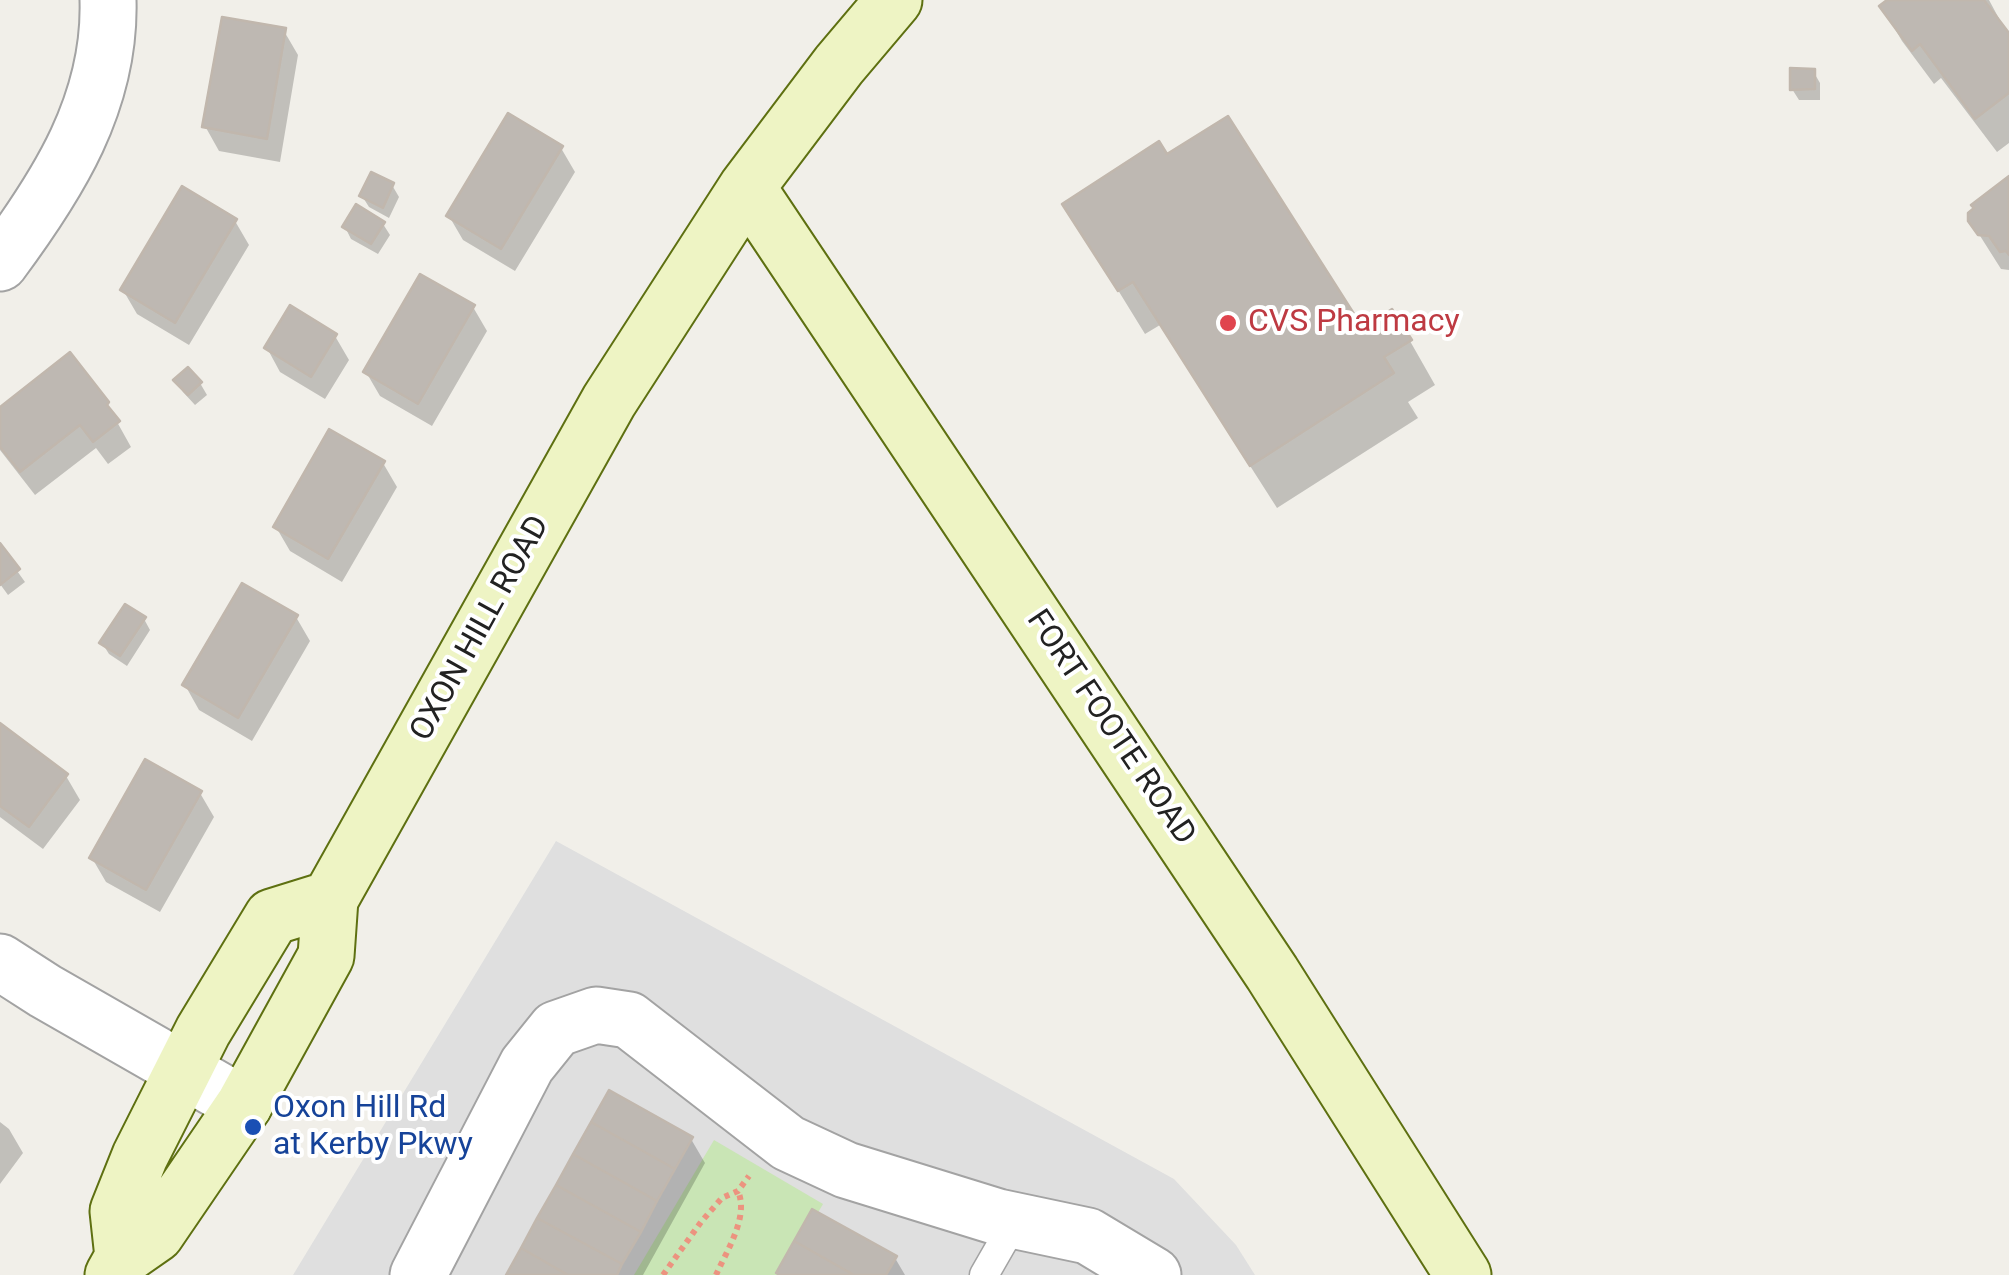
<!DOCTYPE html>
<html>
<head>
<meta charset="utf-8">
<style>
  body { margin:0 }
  canvas { display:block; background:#f1efe9 }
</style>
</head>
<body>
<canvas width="2009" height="1275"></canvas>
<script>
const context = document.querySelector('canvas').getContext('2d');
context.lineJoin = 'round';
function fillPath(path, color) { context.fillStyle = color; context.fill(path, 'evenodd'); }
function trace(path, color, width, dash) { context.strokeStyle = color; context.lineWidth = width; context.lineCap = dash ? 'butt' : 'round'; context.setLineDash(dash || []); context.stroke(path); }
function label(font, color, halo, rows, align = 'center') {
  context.font = font + ' Roboto,sans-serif'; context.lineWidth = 8; context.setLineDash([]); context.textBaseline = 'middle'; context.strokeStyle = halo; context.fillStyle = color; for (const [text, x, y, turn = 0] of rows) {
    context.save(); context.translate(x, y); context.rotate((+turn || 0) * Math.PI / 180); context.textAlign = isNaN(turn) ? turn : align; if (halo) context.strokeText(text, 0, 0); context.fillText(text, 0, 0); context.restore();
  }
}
fillPath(new Path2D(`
  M 556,841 L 1174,1179 L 1236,1245 L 1255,1275 L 293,1275 Z`), '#dfdfdf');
fillPath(new Path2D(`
  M 714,1140 L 823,1204 L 781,1275 L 634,1275 Z`), '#c9e5b5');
fillPath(new Path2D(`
  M 1891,0 L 1989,0 L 2009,37 L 2009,143 L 1997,152 L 1941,78 L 1934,84 L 1902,41 L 1882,7 Z
  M 284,31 L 298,55 L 280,162 L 219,151 L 205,126 Z
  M 1813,71 L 1820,83 L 1820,100 L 1799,100 L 1792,89 Z
  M 561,148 L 575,172 L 515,271 L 463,240 L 449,216 Z
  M 2009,179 L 2009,270 L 2001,269 L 1970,220 Z
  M 392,185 L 399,197 L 389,218 L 369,207 L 362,196 Z
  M 1065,204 L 1363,331 L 1410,341 L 1435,385 L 1408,402 L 1418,418 L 1277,508 L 1160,325 L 1145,334 Z
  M 235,221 L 249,245 L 189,345 L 137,314 L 123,290 Z
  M 383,224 L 390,235 L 378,254 L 351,239 L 345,227 Z
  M 473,307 L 487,331 L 432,426 L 380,396 L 366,372 Z
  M 335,336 L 349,360 L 325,399 L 280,372 L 267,348 Z
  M 176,381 L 200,383 L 207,395 L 195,405 L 183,392 Z
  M 107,404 L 131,447 L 108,464 L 96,448 L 35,495 L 0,450 L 0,410 Z
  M 383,463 L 397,487 L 342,582 L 290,551 L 276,527 Z
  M 0,547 L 25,582 L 8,595 L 0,584 Z
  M 296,617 L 310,641 L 252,741 L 199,710 L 185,685 Z
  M 144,619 L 150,630 L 127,666 L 109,654 L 102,643 Z
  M 0,726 L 66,776 L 80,800 L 43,849 L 0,817 Z
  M 200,793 L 214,817 L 160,912 L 106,882 L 92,858 Z
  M 0,1122 L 9,1129 L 23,1153 L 0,1184 Z
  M 691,1139 L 705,1163 L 643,1275 L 509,1275 Z
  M 813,1213 L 895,1258 L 905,1275 L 778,1275 Z`), '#0003');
const building = new Path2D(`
  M 1887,0 L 1984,0 L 2009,33 L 2009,93 L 1975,119 L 1920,44 L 1912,51 L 1879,6 Z
  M 222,17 L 286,28 L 267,139 L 202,127 Z
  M 1790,68 L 1815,69 L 1815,89 L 1790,90 Z
  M 508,113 L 563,146 L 501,249 L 446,216 Z
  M 1228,116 L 1363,328 L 1392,309 L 1412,340 L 1384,357 L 1394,373 L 1250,466 L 1133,282 L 1118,291 L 1062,204 L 1159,141 L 1167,154 Z
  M 371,172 L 394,183 L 383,208 L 359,196 Z
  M 2009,176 L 2009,255 L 2006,251 L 2000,252 L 1989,236 L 1978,235 L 1968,221 L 1968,213 L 1974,208 L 1971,205 Z
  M 182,186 L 237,219 L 175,323 L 120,290 Z
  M 356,204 L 385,222 L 371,244 L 342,227 Z
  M 420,274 L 475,305 L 418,404 L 363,372 Z
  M 290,305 L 337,334 L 311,377 L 264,348 Z
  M 70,352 L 109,402 L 107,405 L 120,421 L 93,442 L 80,425 L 20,472 L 0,447 L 0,407 Z
  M 188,367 L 202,382 L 188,395 L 173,380 Z
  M 329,429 L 385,461 L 328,559 L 273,527 Z
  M 0,543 L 20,569 L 0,585 Z
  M 242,583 L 298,615 L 238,718 L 182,685 Z
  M 125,604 L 146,617 L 120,656 L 99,643 Z
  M 0,723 L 68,774 L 29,827 L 0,806 Z
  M 145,759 L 202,791 L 146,890 L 89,858 Z
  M 609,1090 L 693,1137 L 675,1169 L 591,1122 Z
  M 591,1122 L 675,1169 L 657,1201 L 573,1154 Z
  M 573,1154 L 657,1201 L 641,1232 L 556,1185 Z
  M 556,1185 L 641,1232 L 622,1264 L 537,1218 Z
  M 812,1209 L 897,1256 L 886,1275 L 854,1275 L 794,1241 Z
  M 537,1218 L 622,1264 L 617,1275 L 568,1275 L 521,1248 Z
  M 794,1241 L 854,1275 L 780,1275 L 776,1273 Z
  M 521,1248 L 568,1275 L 506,1275 Z`);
fillPath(building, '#beb8b2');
trace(building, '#c1b7ad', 2.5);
const lane = new Path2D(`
  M 984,1275 L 1015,1221`);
const street = new Path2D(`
  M 0,263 C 58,185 111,102 108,0
  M 0,962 L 45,991 L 244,1105
  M 418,1275 L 527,1065 L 556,1029 L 596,1015 L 629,1020 L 788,1143 L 846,1170 L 998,1217 L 1088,1236 L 1153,1275`);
const secondary = new Path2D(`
  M 747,187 L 1272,973 L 1463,1275
  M 123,1257 L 118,1211 L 140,1156 L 203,1031 L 272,917 L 330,899
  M 113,1275 L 123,1257 L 156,1234 L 244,1105 L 326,956 L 330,899 L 609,401 L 747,187 L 839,65 L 894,0`);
trace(lane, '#a3a3a3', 31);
trace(street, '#a3a3a3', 59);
trace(secondary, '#5e7011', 59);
trace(new Path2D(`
  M 663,1275 L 701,1222 L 722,1198 L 738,1191 L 749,1176
  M 716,1275 C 727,1250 749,1217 738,1191`), '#ec937f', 6, [5, 5]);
trace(lane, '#fff', 28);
trace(street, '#fff', 55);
trace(secondary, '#eef4c4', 55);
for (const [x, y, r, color] of [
  [1228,323,10,"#e0444e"],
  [253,1127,10,"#1a4fb4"]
]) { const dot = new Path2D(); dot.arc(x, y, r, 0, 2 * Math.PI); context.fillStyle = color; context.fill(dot); trace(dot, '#fff', 4); }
label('32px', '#be3a42', '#fff', [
  ["CVS Pharmacy",1248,323]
], 'left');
label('32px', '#222', '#fff', [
  ["OXON HILL ROAD",481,629,-61],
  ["FORT FOOTE ROAD",1110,728,56]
]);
label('32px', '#164399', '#fff', [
  ["Oxon Hill Rd",273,1109],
  ["at Kerby Pkwy",273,1146]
], 'left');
</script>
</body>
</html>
